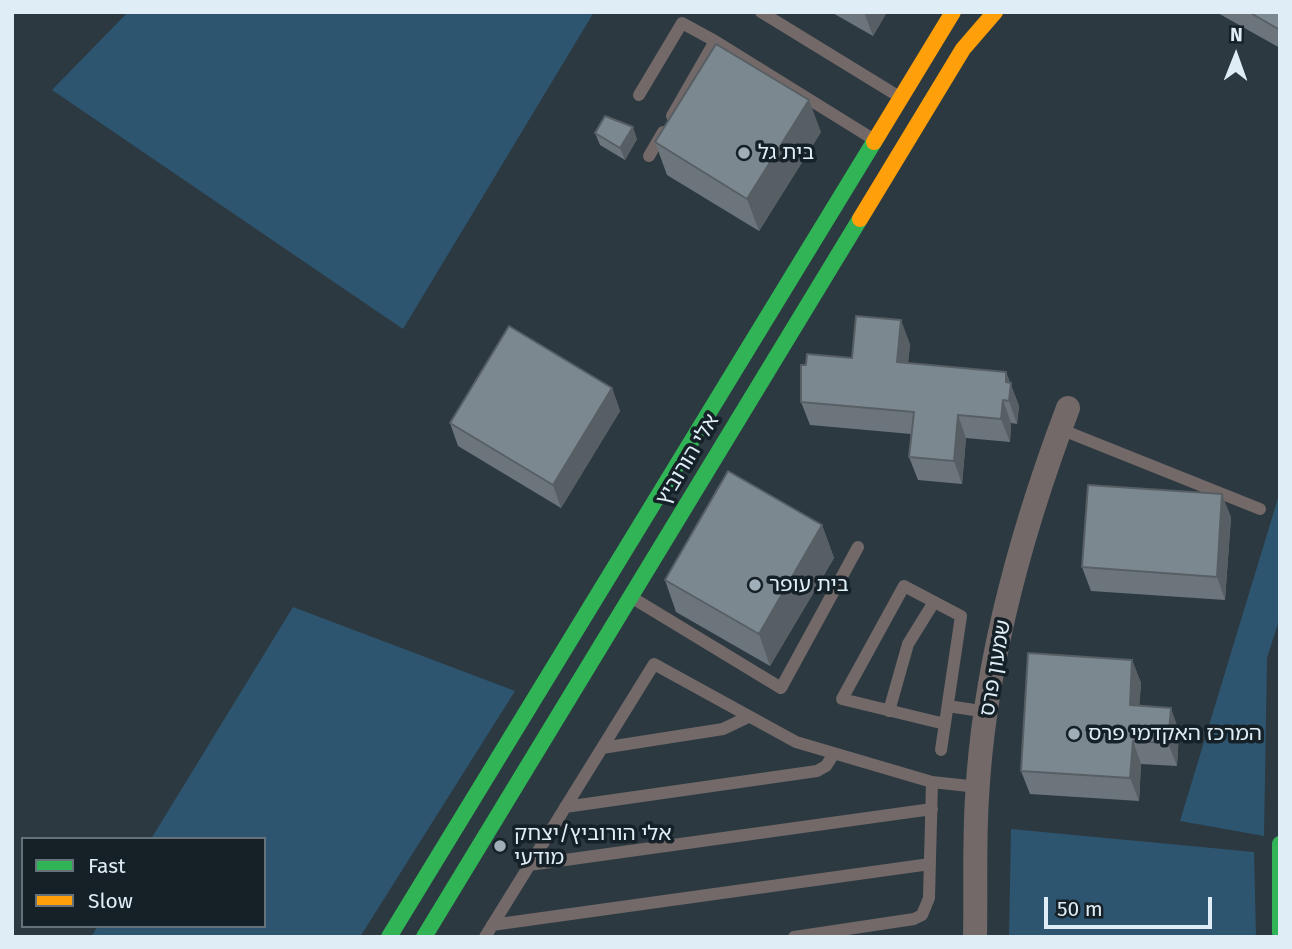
<!DOCTYPE html>
<html>
<head>
<meta charset="utf-8">
<style>
  body { margin:0 }
  #map { position:relative; width:1292px; height:949px; overflow:hidden; background:#2c3941; font-family:"Fira Sans",sans-serif }
  canvas { display:block }
  .frame { position:absolute; inset:0; border:14px solid #dfedf7; pointer-events:none }
  .legend { position:absolute; left:21px; top:837px; width:245px; height:91px; box-sizing:border-box; background:#162027; border:2px solid #66727a; margin:0; padding:9px 12px; list-style:none; font-size:21px; color:#dfedf7 }
  .legend li { display:flex; align-items:center; gap:14px; height:35px }
  .legend b { width:35px; border:2px solid #66727a }
  .north { position:absolute; left:1201px; top:21px; width:70px; height:70px; -webkit-text-stroke:5px #162027; paint-order:stroke; rotate:1deg; font-size:19px; font-weight:700; line-height:28px; text-align:center; color:#dfedf7 }
  .north::after { content:''; display:block; margin:auto; width:24px; height:32px; background:#dfedf7; clip-path:polygon(50% 0,100% 100%,50% 72%,0 100%) }
  .scale { position:absolute; left:1044px; top:897px; width:168px; height:32px; box-sizing:border-box; border:4px solid #dfedf7; border-top:0; padding-left:9px; font-size:21px; line-height:24px; white-space:nowrap; color:#dfedf7; -webkit-text-stroke:5px #162027; paint-order:stroke }
</style>
</head>
<body>
<div id="map">
<canvas width="1292" height="949"></canvas>
<div class="frame"></div>
<ul class="legend">
<li><b style="height:9px;background:#30b455"></b>Fast</li>
<li><b style="height:9px;background:#ff9f0a"></b>Slow</li>
</ul>
<div class="north">N</div>
<div class="scale">50 m</div>
</div>
<script>
const context = document.querySelector('canvas').getContext('2d');
context.lineJoin = 'round';
function fillPath(path, color) { context.fillStyle = color; context.fill(path, 'evenodd'); }
function trace(path, color, width, dash) { context.strokeStyle = color; context.lineWidth = width; context.lineCap = dash ? 'butt' : 'round'; context.setLineDash(dash || []); context.stroke(path); }
function label(font, color, halo, rows, align = 'center') {
  context.font = font + ' "Fira Sans","Noto Sans Hebrew",sans-serif'; context.lineWidth = 7; context.setLineDash([]); context.textBaseline = 'middle'; context.strokeStyle = halo; context.fillStyle = color; for (const [text, x, y, turn = 0] of rows) {
    context.save(); context.translate(x, y); context.rotate((+turn || 0) * Math.PI / 180); context.textAlign = isNaN(turn) ? turn : align; if (halo) context.strokeText(text, 0, 0); context.fillText(text, 0, 0); context.restore();
  }
}
fillPath(new Path2D(`
  M 128,12 L 594,12 L 403,329 L 52,90 Z
  M 1278,498 L 1280,617 L 1267,658 L 1264,836 L 1180,821 Z
  M 293,607 L 515,691 L 360,937 L 91,937 L 98,926 L 264,926 L 264,839 L 151,839 Z
  M 1011,829 L 1254,852 L 1256,937 L 1009,937 Z`), '#2e556f');
trace(new Path2D(`
  M 761,12 L 898,96
  M 639,95 L 682,23 L 715,41
  M 672,116 L 715,41 L 873,139
  M 649,156 L 663,132
  M 1060,429 L 1260,509
  M 631,597 L 781,688 L 858,547
  M 948,706 L 987,712
  M 889,711 L 908,644 L 934,602
  M 602,748 L 723,729 L 746,718
  M 941,750 L 961,616 L 904,586 L 842,699 L 945,724
  M 565,807 L 817,771 L 826,766 L 833,755
  M 529,865 L 932,809
  M 492,925 L 930,864
  M 485,937 L 654,664 L 796,742 L 932,782 L 978,787
  M 794,937 L 914,919 L 922,915 L 929,898 L 932,782`), '#726968', 12);
trace(new Path2D(`
  M 975,937 C 976,891 974,844 977,798 C 984,664 1021,532 1068,408`), '#726968', 24);
trace(new Path2D(`
  M 1280,844 L 1280,933
  M 389,937 L 874,142
  M 424,937 L 860,219`), '#30b455', 16);
trace(new Path2D(`
  M 874,142 L 953,12
  M 860,219 L 963,49 L 995,12`), '#ff9f0a', 16);
fillPath(new Path2D(`
  M 831,12 L 887,12 L 873,36 Z
  M 1216,12 L 1280,12 L 1280,48 Z
  M 821,132 L 759,231 L 667,175 L 655,142 Z
  M 595,133 L 637,139 L 625,160 L 600,145 Z
  M 910,344 L 908,363 L 1006,372 L 1019,406 L 1017,424 L 1011,423 L 1010,442 L 966,438 L 962,484 L 918,480 L 909,457 L 911,434 L 810,425 L 801,402 L 806,365 L 852,358 Z
  M 612,388 L 620,411 L 561,508 L 458,446 L 450,423 Z
  M 1231,517 L 1225,600 L 1091,591 L 1082,567 Z
  M 822,525 L 834,558 L 770,666 L 676,612 L 665,580 Z
  M 1132,660 L 1141,683 L 1139,706 L 1179,731 L 1177,766 L 1141,764 L 1139,801 L 1030,794 L 1021,771 Z`), '#6b757b');
fillPath(new Path2D(`
  M 864,12 L 887,12 L 873,36 Z
  M 809,100 L 821,132 L 759,231 L 747,199 Z
  M 633,127 L 637,139 L 625,160 L 620,148 Z
  M 901,320 L 910,344 L 906,385 L 897,362 Z
  M 1006,372 L 1019,406 L 1017,424 L 1009,401 L 1006,382 Z
  M 612,388 L 620,411 L 561,508 L 553,485 Z
  M 1003,400 L 1011,423 L 1010,442 L 1001,419 Z
  M 958,415 L 966,438 L 962,484 L 954,461 Z
  M 1222,494 L 1231,517 L 1225,600 L 1217,577 Z
  M 822,525 L 834,558 L 770,666 L 759,634 Z
  M 1132,660 L 1141,683 L 1138,728 L 1130,705 Z
  M 1171,708 L 1179,731 L 1177,766 L 1168,743 Z
  M 1133,741 L 1141,764 L 1139,801 L 1130,778 Z`), '#575f64');
const building = new Path2D(`
  M 1249,12 L 1280,12 L 1280,30 Z
  M 716,44 L 809,100 L 747,199 L 655,142 Z
  M 605,116 L 633,127 L 620,148 L 595,133 Z
  M 856,316 L 901,320 L 897,362 L 1006,372 L 1006,382 L 1011,383 L 1009,401 L 1003,400 L 1001,419 L 958,415 L 954,461 L 909,457 L 914,412 L 801,402 L 801,365 L 806,365 L 807,354 L 852,358 Z
  M 509,326 L 612,388 L 553,485 L 450,423 Z
  M 728,471 L 822,525 L 759,634 L 665,580 Z
  M 1088,485 L 1222,494 L 1217,577 L 1082,567 Z
  M 1028,653 L 1132,660 L 1130,705 L 1171,708 L 1168,743 L 1133,741 L 1130,778 L 1021,771 Z`);
fillPath(building, '#7c888f');
trace(building, '#575f64', 2);
for (const [x, y, r, color] of [
  [744,153,7,"#a0aeb7"],
  [755,585,7,"#a0aeb7"],
  [1074,734,7,"#a0aeb7"],
  [500,846,7,"#a0aeb7"]
]) { const dot = new Path2D(); dot.arc(x, y, r, 0, 2 * Math.PI); context.fillStyle = color; context.fill(dot); trace(dot, '#162027', 2.5); }
label('21px', '#dfedf7', '#162027', [
  ["בית גל",758,153],
  ["בית עופר",769,585],
  ["המרכז האקדמי פרס",1088,734],
  ["אלי הורוביץ/יצחק",514,834],
  ["מודעי",514,858]
], 'left');
label('21px', '#dfedf7', '#162027', [
  ["אלי הורוביץ",688,460,-59],
  ["שמעון פרס",996,668,-80]
]);
</script>
</body>
</html>
